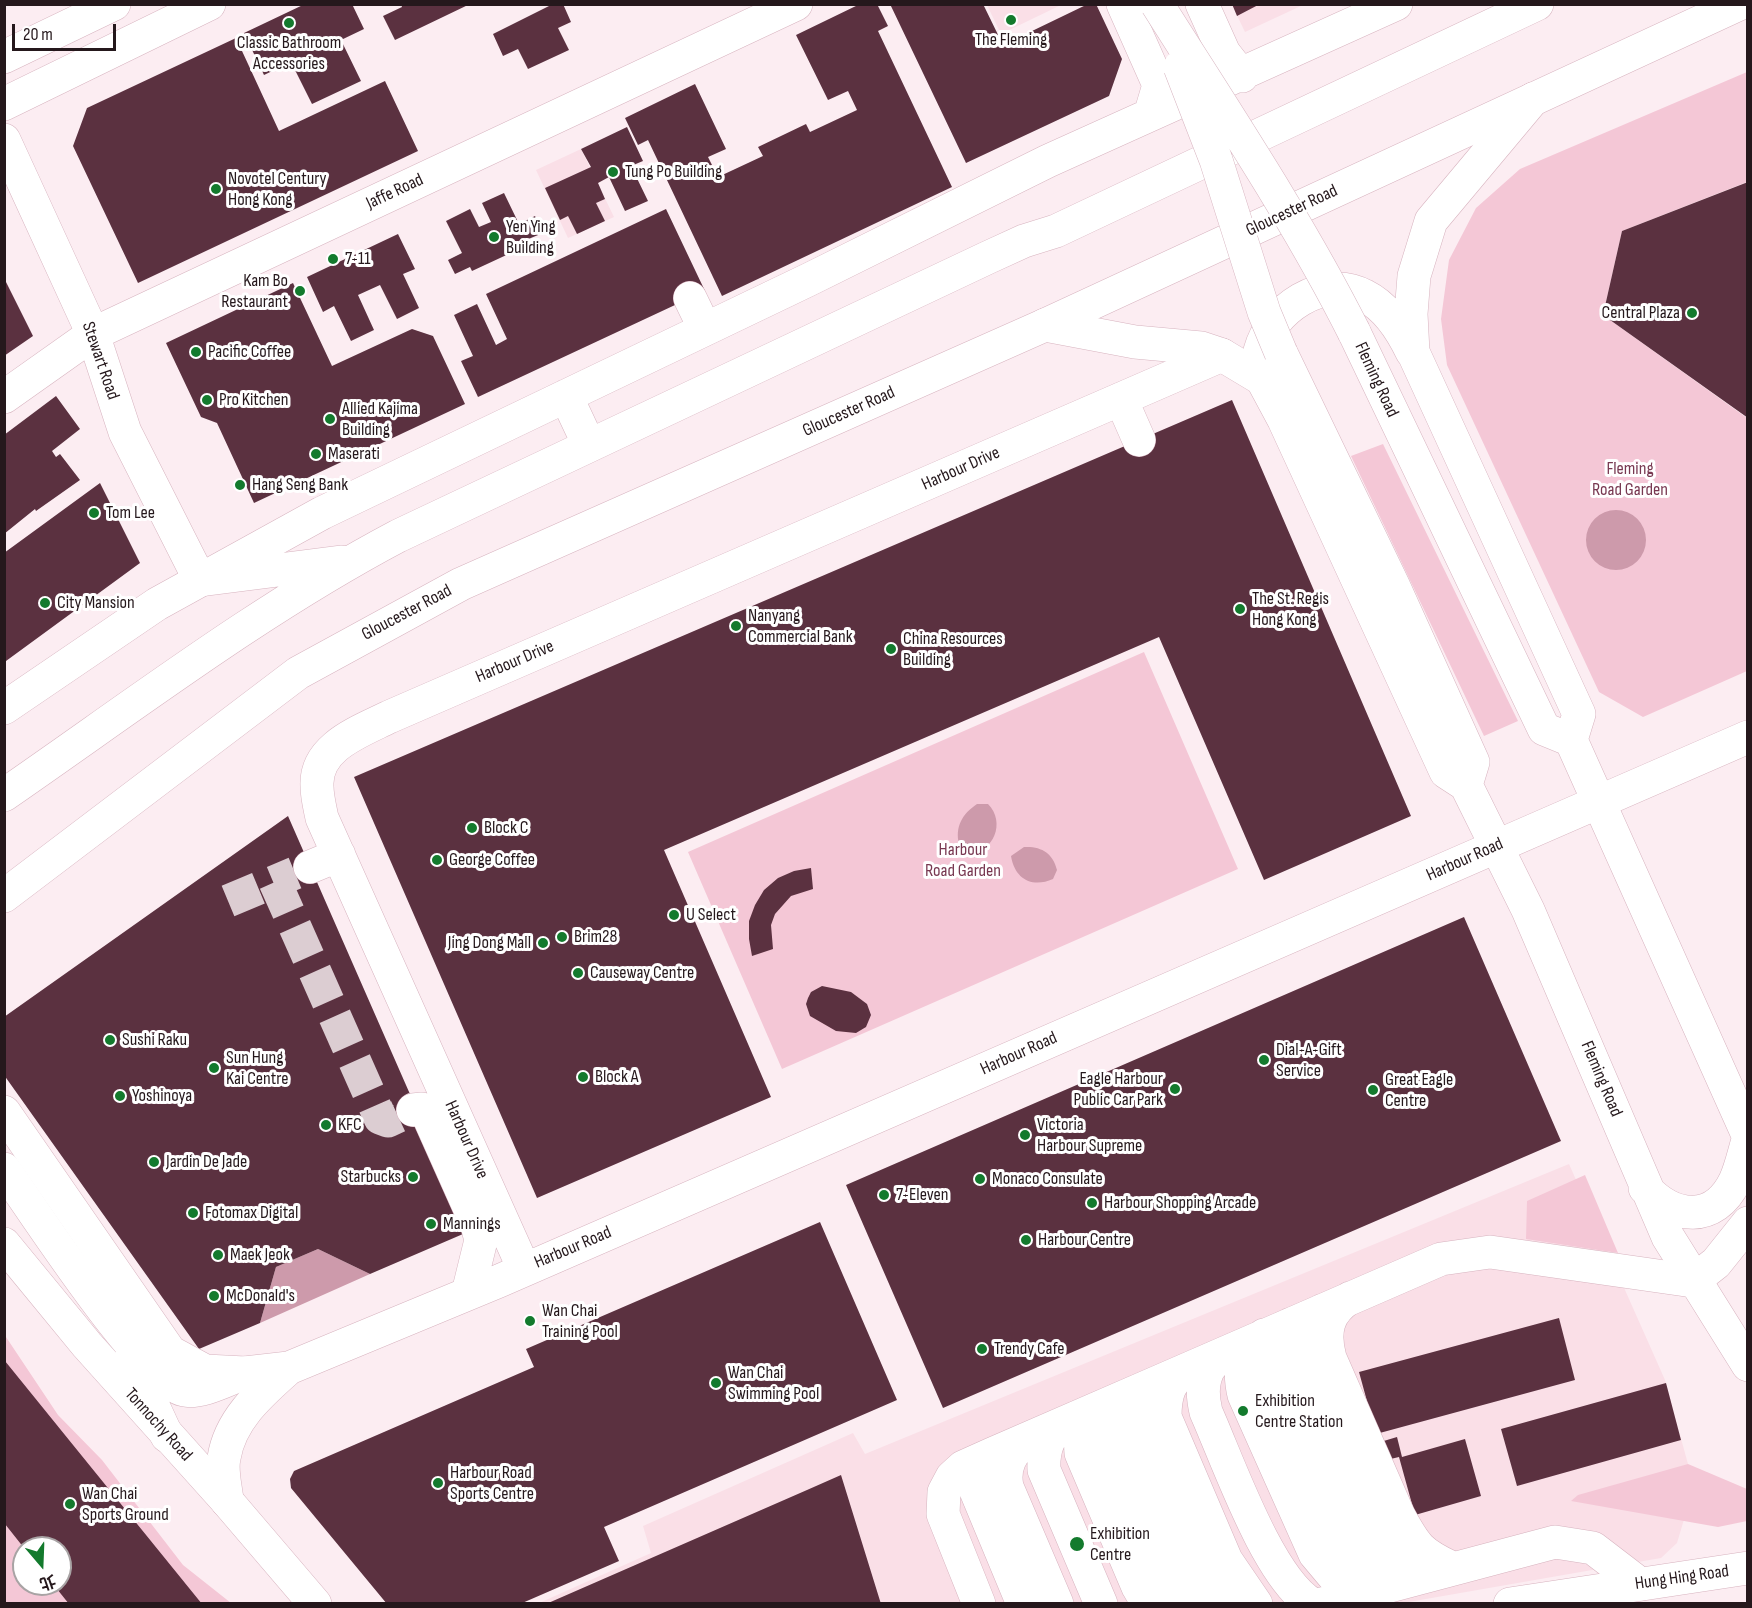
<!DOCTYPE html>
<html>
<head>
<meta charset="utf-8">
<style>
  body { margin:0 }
  #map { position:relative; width:1752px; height:1608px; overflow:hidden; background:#fcedf2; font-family:"Sofia Sans Condensed","Noto Sans TC",sans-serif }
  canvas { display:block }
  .frame { position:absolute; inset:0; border:6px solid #25181c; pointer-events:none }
  .north { position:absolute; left:12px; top:1536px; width:60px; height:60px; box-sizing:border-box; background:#fff; border:2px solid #a8a3a4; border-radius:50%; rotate:161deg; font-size:16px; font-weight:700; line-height:24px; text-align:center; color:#25181c }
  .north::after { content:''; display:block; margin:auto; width:21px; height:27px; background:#137a2d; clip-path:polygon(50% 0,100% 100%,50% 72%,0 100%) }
  .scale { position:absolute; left:12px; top:24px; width:104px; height:27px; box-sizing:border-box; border:3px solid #25181c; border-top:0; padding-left:8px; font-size:18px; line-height:21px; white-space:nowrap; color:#25181c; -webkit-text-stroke:4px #fff; paint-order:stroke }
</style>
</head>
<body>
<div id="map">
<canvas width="1752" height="1608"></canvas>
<div class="frame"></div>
<div class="north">北</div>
<div class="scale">20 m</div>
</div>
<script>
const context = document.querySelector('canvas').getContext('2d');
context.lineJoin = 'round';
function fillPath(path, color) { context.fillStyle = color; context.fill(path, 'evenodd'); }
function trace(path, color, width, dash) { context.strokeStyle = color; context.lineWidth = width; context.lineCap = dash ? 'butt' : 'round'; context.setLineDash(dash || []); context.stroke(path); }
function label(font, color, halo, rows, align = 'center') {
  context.font = font + ' "Sofia Sans Condensed",sans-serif'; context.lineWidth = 6; context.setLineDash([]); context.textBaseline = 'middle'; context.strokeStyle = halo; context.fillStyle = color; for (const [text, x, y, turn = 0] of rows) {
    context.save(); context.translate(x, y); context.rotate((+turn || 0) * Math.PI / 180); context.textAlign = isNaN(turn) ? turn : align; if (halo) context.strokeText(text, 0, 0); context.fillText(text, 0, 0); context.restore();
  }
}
fillPath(new Path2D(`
  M 987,5 L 1061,5 L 1001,34 Z
  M 1232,5 L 1303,5 L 1245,32 Z
  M 581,149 L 614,217 L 568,238 L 536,170 Z
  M 1569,1164 L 1665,1380 L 1694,1486 L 1677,1543 L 1661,1558 L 1403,1603 L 537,1604 L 651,1553 L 643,1526 L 853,1433 L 865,1454 Z`), '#fadfe7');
fillPath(new Path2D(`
  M 1747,72 L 1747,182 L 1622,231 L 1603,315 L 1747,418 L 1747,671 L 1643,717 L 1599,692 L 1447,365 L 1441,319 L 1449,260 L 1476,208 L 1520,169 Z
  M 1383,444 L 1518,721 L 1484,736 L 1351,456 Z
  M 1144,652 L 1238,869 L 782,1069 L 688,852 Z
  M 1585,1175 L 1618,1253 L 1526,1239 L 1527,1201 Z
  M 4,1334 L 58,1415 L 102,1460 L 183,1565 L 231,1603 L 5,1603 ZM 24,1548 L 60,1548 L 60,1584 L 24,1584 Z
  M 1688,1464 L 1747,1489 L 1747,1521 L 1718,1527 L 1571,1501 L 1578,1495 Z`), '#f4c7d6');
fillPath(new Path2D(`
  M1586 540a30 30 0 1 1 60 0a30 30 0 1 1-60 0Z
  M 977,804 L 988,804 C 1006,822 994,853 968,853 L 959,844 C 955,827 962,814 977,804 Z
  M 1024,847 C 1041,846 1053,853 1057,870 L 1053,879 C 1033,888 1015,880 1011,856 Z
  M 318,1249 L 370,1274 L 260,1323 L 276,1267 Z`), '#cd9aab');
fillPath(new Path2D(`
  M 305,4 L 352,4 L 364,29 L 341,40 L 361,81 L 312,104 L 291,62 L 264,75 L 244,33 Z
  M 401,4 L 470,4 L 395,40 L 383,16 L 402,7 Z
  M 553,4 L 563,4 L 571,22 L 558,28 L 569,50 L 528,69 L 518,49 L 503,56 L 493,34 Z
  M 860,4 L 877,4 L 888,26 L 878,31 L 952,187 L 722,296 L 648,140 L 638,145 L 625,118 L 695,84 L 726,149 L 708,157 L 718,177 L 763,156 L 758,147 L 806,124 L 810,132 L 857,110 L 848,91 L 828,100 L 796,35 Z
  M 890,4 L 983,4 L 1003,45 L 1088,4 L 1096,4 L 1122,59 L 1109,96 L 966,163 Z
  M 1232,4 L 1260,4 L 1237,16 Z
  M 236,38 L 279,131 L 385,81 L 418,151 L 138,283 L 73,146 L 87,108 Z
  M 627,127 L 643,161 L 631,166 L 648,201 L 625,211 L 609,177 L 598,183 L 605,199 L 596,203 L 605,221 L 577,234 L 568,216 L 560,220 L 545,188 L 591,167 L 581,149 Z
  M 1748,182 L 1748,418 L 1603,315 L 1622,231 Z
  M 504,193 L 519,224 L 535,216 L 543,233 L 526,240 L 528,245 L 472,271 L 470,267 L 455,274 L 448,260 L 462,253 L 446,221 L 470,209 L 479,227 L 491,222 L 482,203 Z
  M 666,209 L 705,291 L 478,397 L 461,361 L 473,356 L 454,315 L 477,304 L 496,345 L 507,339 L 486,294 Z
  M 398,234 L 415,269 L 403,274 L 419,308 L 397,319 L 380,285 L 358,295 L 374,330 L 351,341 L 334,306 L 323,312 L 307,277 Z
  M 4,278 L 33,336 L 4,356 Z
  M 293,283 L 332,366 L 412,329 L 433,336 L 465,404 L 254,503 L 217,423 L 201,417 L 166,343 Z
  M 56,396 L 80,429 L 52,451 L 56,457 L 60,454 L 80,480 L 36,511 L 35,509 L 4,534 L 4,435 Z
  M 1232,400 L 1411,816 L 1264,880 L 1159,637 L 664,850 L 771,1097 L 537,1198 L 354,777 Z
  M 100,483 L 140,563 L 6,661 L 4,553 Z
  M 288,816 L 470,1231 L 370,1274 L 318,1249 L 276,1267 L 260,1323 L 199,1349 L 4,1075 L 4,1017 Z
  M 811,868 L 813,889 L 791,896 L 775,914 L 771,925 L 773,949 L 752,956 L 749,939 L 749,921 L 755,905 L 764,890 L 778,878 L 794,871 Z
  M 1464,917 L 1561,1141 L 943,1408 L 846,1185 Z
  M 822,986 L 851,992 L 867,1004 L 871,1015 L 866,1027 L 856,1033 L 836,1031 L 810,1016 L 806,1004 L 808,998 L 811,992 Z
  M 820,1222 L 897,1400 L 604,1527 L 619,1561 L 520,1604 L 387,1604 L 291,1488 L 290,1479 L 294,1471 L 534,1367 L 526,1349 Z
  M 1559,1318 L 1575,1380 L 1376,1434 L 1359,1372 Z
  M 5,1361 L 69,1440 L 202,1604 L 69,1604 L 53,1584 L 60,1584 L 60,1548 L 24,1548 L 5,1524 Z
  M 1666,1383 L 1681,1440 L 1517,1486 L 1501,1429 Z
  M 1397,1437 L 1402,1457 L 1465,1439 L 1481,1496 L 1415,1515 L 1399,1457 L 1382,1461 L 1377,1443 Z
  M 841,1475 L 881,1604 L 546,1604 L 807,1490 Z`), '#5b3140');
trace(new Path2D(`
  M 275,882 L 380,1118 L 388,1121 L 416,1108
  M 228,901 L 295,873`), '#dccdd2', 33, [33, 16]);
const minor = new Path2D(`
  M 1123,4 L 1159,85 L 1151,112
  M 1202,4 L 1224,53 L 1242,76
  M 4,57 L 114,4
  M 4,104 L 209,4
  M 4,140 L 93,334 L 125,432 L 200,580
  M 690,298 L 705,329
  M 566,396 L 589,445
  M 4,397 L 93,334 L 796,4
  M 1121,399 L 1139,440
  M 4,708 L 157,604 L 322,513 L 808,280 L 1048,161 L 1396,4
  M 310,867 L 339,855
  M 413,1110 L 422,1109 L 427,1113 L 477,1225 L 481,1240 L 468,1293
  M 4,1112 L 170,1352 L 205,1371 L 245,1373 L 289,1368 L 499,1281 L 1748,737
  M 524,1269 L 322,818 C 320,808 317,797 317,786 C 315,747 359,732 389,717 L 1222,355
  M 1350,1298 C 1327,1312 1323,1332 1330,1358 L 1399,1516 C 1416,1547 1420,1553 1452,1568
  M 1321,1311 C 1298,1323 1294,1346 1301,1370 L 1368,1527 C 1382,1551 1394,1565 1418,1578
  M 1291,1324 C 1269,1337 1264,1359 1271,1382 L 1345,1547 L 1364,1571 L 1388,1586
  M 1264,1335 C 1241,1349 1238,1370 1244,1395 L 1315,1554 L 1336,1579 L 1359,1594
  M 1227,1352 C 1203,1365 1200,1387 1206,1412 C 1228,1461 1268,1578 1312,1604
  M 1188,1369 C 1169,1380 1165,1395 1165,1417 L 1226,1560 L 1256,1604
  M 1133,1393 C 1114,1403 1108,1420 1109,1441 L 1168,1579 L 1183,1604
  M 1105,1405 C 1086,1416 1079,1432 1081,1453 L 1138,1587 L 1148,1604
  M 1066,1422 C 1048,1433 1043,1450 1044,1470 L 1101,1604
  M 1027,1439 C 1011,1452 1003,1467 1007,1487 L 1057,1604
  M 992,1454 L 979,1469 L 976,1491 L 1023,1604
  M 227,1501 C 226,1488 221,1471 224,1458 C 230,1419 261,1393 289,1368
  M 979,1604 L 943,1514 L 944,1492 L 952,1477 L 963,1467 L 992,1454 L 1158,1382
  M 1220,1604 L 1197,1569 L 1140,1440 C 1134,1416 1137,1397 1158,1382 L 1441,1259 L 1490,1252 L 1693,1281 L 1716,1263 L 1748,1223
  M 1322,1604 L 1555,1542 L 1593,1548 L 1640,1584`);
const major = new Path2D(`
  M 1533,99 L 1431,221 L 1414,276 L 1411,314 L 1413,352 L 1579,714 L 1571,740 L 1748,1135
  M 1045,325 L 1135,342 L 1201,348 L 1222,355 L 1262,379 L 1284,420 L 1446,772 L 1466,785 L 1528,910 L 1668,1237 L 1748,1365
  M 1354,332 L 1544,729 L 1571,740
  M 1260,351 C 1271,310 1323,273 1365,296 C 1387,307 1402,331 1412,352
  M 1281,353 L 1394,587 L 1473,762 L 1466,785
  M 1645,1188 C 1674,1219 1714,1224 1735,1181 C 1741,1168 1744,1153 1748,1140
  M 4,1244 L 87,1345 L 227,1501 L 315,1604
  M 1510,1604 L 1748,1568`);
const highway = new Path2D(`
  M 200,580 L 341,562
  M 4,795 C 133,706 260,609 398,536 L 989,257 L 1024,241 L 1056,231 L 1537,4
  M 4,896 L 298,673 L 461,584 L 1045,325 L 1739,4
  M 4,1169 C 34,1211 143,1381 184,1390 C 201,1394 228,1379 245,1373
  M 131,1358 L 167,1436`);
trace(minor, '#d7b3bf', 34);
trace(major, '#d7b3bf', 34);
trace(highway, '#d7b3bf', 34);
trace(minor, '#fff', 33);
trace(major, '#fff', 33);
trace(highway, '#fff', 33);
const majorBridge = new Path2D(`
  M 1157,4 C 1225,112 1297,219 1354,332
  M 1180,67 L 1216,160 L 1264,312 L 1281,353`);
trace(majorBridge, '#d7b3bf', 34, []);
trace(majorBridge, '#fff', 33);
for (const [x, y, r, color] of [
  [1011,20,6,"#137a2d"],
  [289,23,6,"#137a2d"],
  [613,172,6,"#137a2d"],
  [216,189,6,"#137a2d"],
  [494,237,6,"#137a2d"],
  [333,259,6,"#137a2d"],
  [300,291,6,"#137a2d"],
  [1692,313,6,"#137a2d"],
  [196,352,6,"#137a2d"],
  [207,400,6,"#137a2d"],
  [330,419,6,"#137a2d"],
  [316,454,6,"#137a2d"],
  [240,485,6,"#137a2d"],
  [94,513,6,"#137a2d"],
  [45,603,6,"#137a2d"],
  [1240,609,6,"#137a2d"],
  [736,626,6,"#137a2d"],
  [891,649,6,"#137a2d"],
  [472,828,6,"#137a2d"],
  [437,860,6,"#137a2d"],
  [674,915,6,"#137a2d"],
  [562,937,6,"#137a2d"],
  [543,943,6,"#137a2d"],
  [578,973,6,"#137a2d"],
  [110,1040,6,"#137a2d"],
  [1264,1060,6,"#137a2d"],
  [214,1068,6,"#137a2d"],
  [583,1077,6,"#137a2d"],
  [1175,1089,6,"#137a2d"],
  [1373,1090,6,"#137a2d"],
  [120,1096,6,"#137a2d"],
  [326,1125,6,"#137a2d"],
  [1025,1135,6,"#137a2d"],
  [154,1162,6,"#137a2d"],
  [413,1177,6,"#137a2d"],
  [980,1179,6,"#137a2d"],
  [884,1195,6,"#137a2d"],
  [1092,1203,6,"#137a2d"],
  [193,1213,6,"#137a2d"],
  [431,1224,6,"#137a2d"],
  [1026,1240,6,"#137a2d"],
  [218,1255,6,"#137a2d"],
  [214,1296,6,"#137a2d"],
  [530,1321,6,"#137a2d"],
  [982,1349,6,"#137a2d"],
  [716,1383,6,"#137a2d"],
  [1243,1411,6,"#137a2d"],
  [438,1483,6,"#137a2d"],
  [70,1504,6,"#137a2d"],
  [1077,1544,8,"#137a2d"]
]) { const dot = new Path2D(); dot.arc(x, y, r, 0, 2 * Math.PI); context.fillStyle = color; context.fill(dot); trace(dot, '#fff', 2); }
label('18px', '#25181c', '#fff', [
  ["The Fleming",1011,40,"center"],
  ["Classic Bathroom",289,43,"center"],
  ["Accessories",289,64,"center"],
  ["Tung Po Building",625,172],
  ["Novotel Century",228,179],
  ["Hong Kong",228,200],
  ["Yen Ying",506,227],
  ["Building",506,248],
  ["7-11",345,259],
  ["Kam Bo",288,281,"right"],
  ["Restaurant",288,302,"right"],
  ["Central Plaza",1680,313,"right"],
  ["Pacific Coffee",208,352],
  ["Pro Kitchen",219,400],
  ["Allied Kajima",342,409],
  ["Building",342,430],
  ["Maserati",328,454],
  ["Hang Seng Bank",252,485],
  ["Tom Lee",106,513],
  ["The St. Regis",1252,599],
  ["Hong Kong",1252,620],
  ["City Mansion",57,603],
  ["Nanyang",748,616],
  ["Commercial Bank",748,637],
  ["China Resources",903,639],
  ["Building",903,660],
  ["Block C",484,828],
  ["George Coffee",449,860],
  ["U Select",686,915],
  ["Brim28",574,937],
  ["Jing Dong Mall",531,943,"right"],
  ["Causeway Centre",590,973],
  ["Sushi Raku",122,1040],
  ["Dial-A-Gift",1276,1050],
  ["Service",1276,1071],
  ["Sun Hung",226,1058],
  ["Kai Centre",226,1079],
  ["Block A",595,1077],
  ["Eagle Harbour",1163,1079,"right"],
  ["Public Car Park",1163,1100,"right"],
  ["Great Eagle",1385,1080],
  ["Centre",1385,1101],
  ["Yoshinoya",132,1096],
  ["KFC",338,1125],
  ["Victoria",1037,1125],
  ["Harbour Supreme",1037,1146],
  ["Jardin De Jade",166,1162],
  ["Starbucks",401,1177,"right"],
  ["Monaco Consulate",992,1179],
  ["7-Eleven",896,1195],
  ["Harbour Shopping Arcade",1104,1203],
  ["Fotomax Digital",205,1213],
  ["Mannings",443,1224],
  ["Harbour Centre",1038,1240],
  ["Maek Jeok",230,1255],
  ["McDonald's",226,1296],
  ["Wan Chai",542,1311],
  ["Training Pool",542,1332],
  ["Trendy Cafe",994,1349],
  ["Wan Chai",728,1373],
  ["Swimming Pool",728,1394],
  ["Exhibition",1255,1401],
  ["Centre Station",1255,1422],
  ["Harbour Road",450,1473],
  ["Sports Centre",450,1494],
  ["Wan Chai",82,1494],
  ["Sports Ground",82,1515],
  ["Exhibition",1090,1534],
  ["Centre",1090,1555]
], 'left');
label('18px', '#25181c', '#fff', [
  ["Jaffe Road",395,192,-25],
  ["Gloucester Road",1292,211,-25],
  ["Stewart Road",100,361,71],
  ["Fleming Road",1376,380,65],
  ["Gloucester Road",849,412,-24],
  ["Harbour Drive",961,469,-24],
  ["Gloucester Road",407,613,-28],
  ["Harbour Drive",515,662,-23],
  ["Harbour Road",1465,860,-24],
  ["Harbour Road",1019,1054,-24],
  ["Fleming Road",1601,1079,67],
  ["Harbour Drive",466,1140,66],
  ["Harbour Road",573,1248,-23],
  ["Tonnochy Road",158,1425,48],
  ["Hung Hing Road",1682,1578,-8]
]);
label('18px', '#783851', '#fff', [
  ["Fleming",1630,469],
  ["Road Garden",1630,490],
  ["Harbour",963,850],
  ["Road Garden",963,871]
]);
</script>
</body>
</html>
